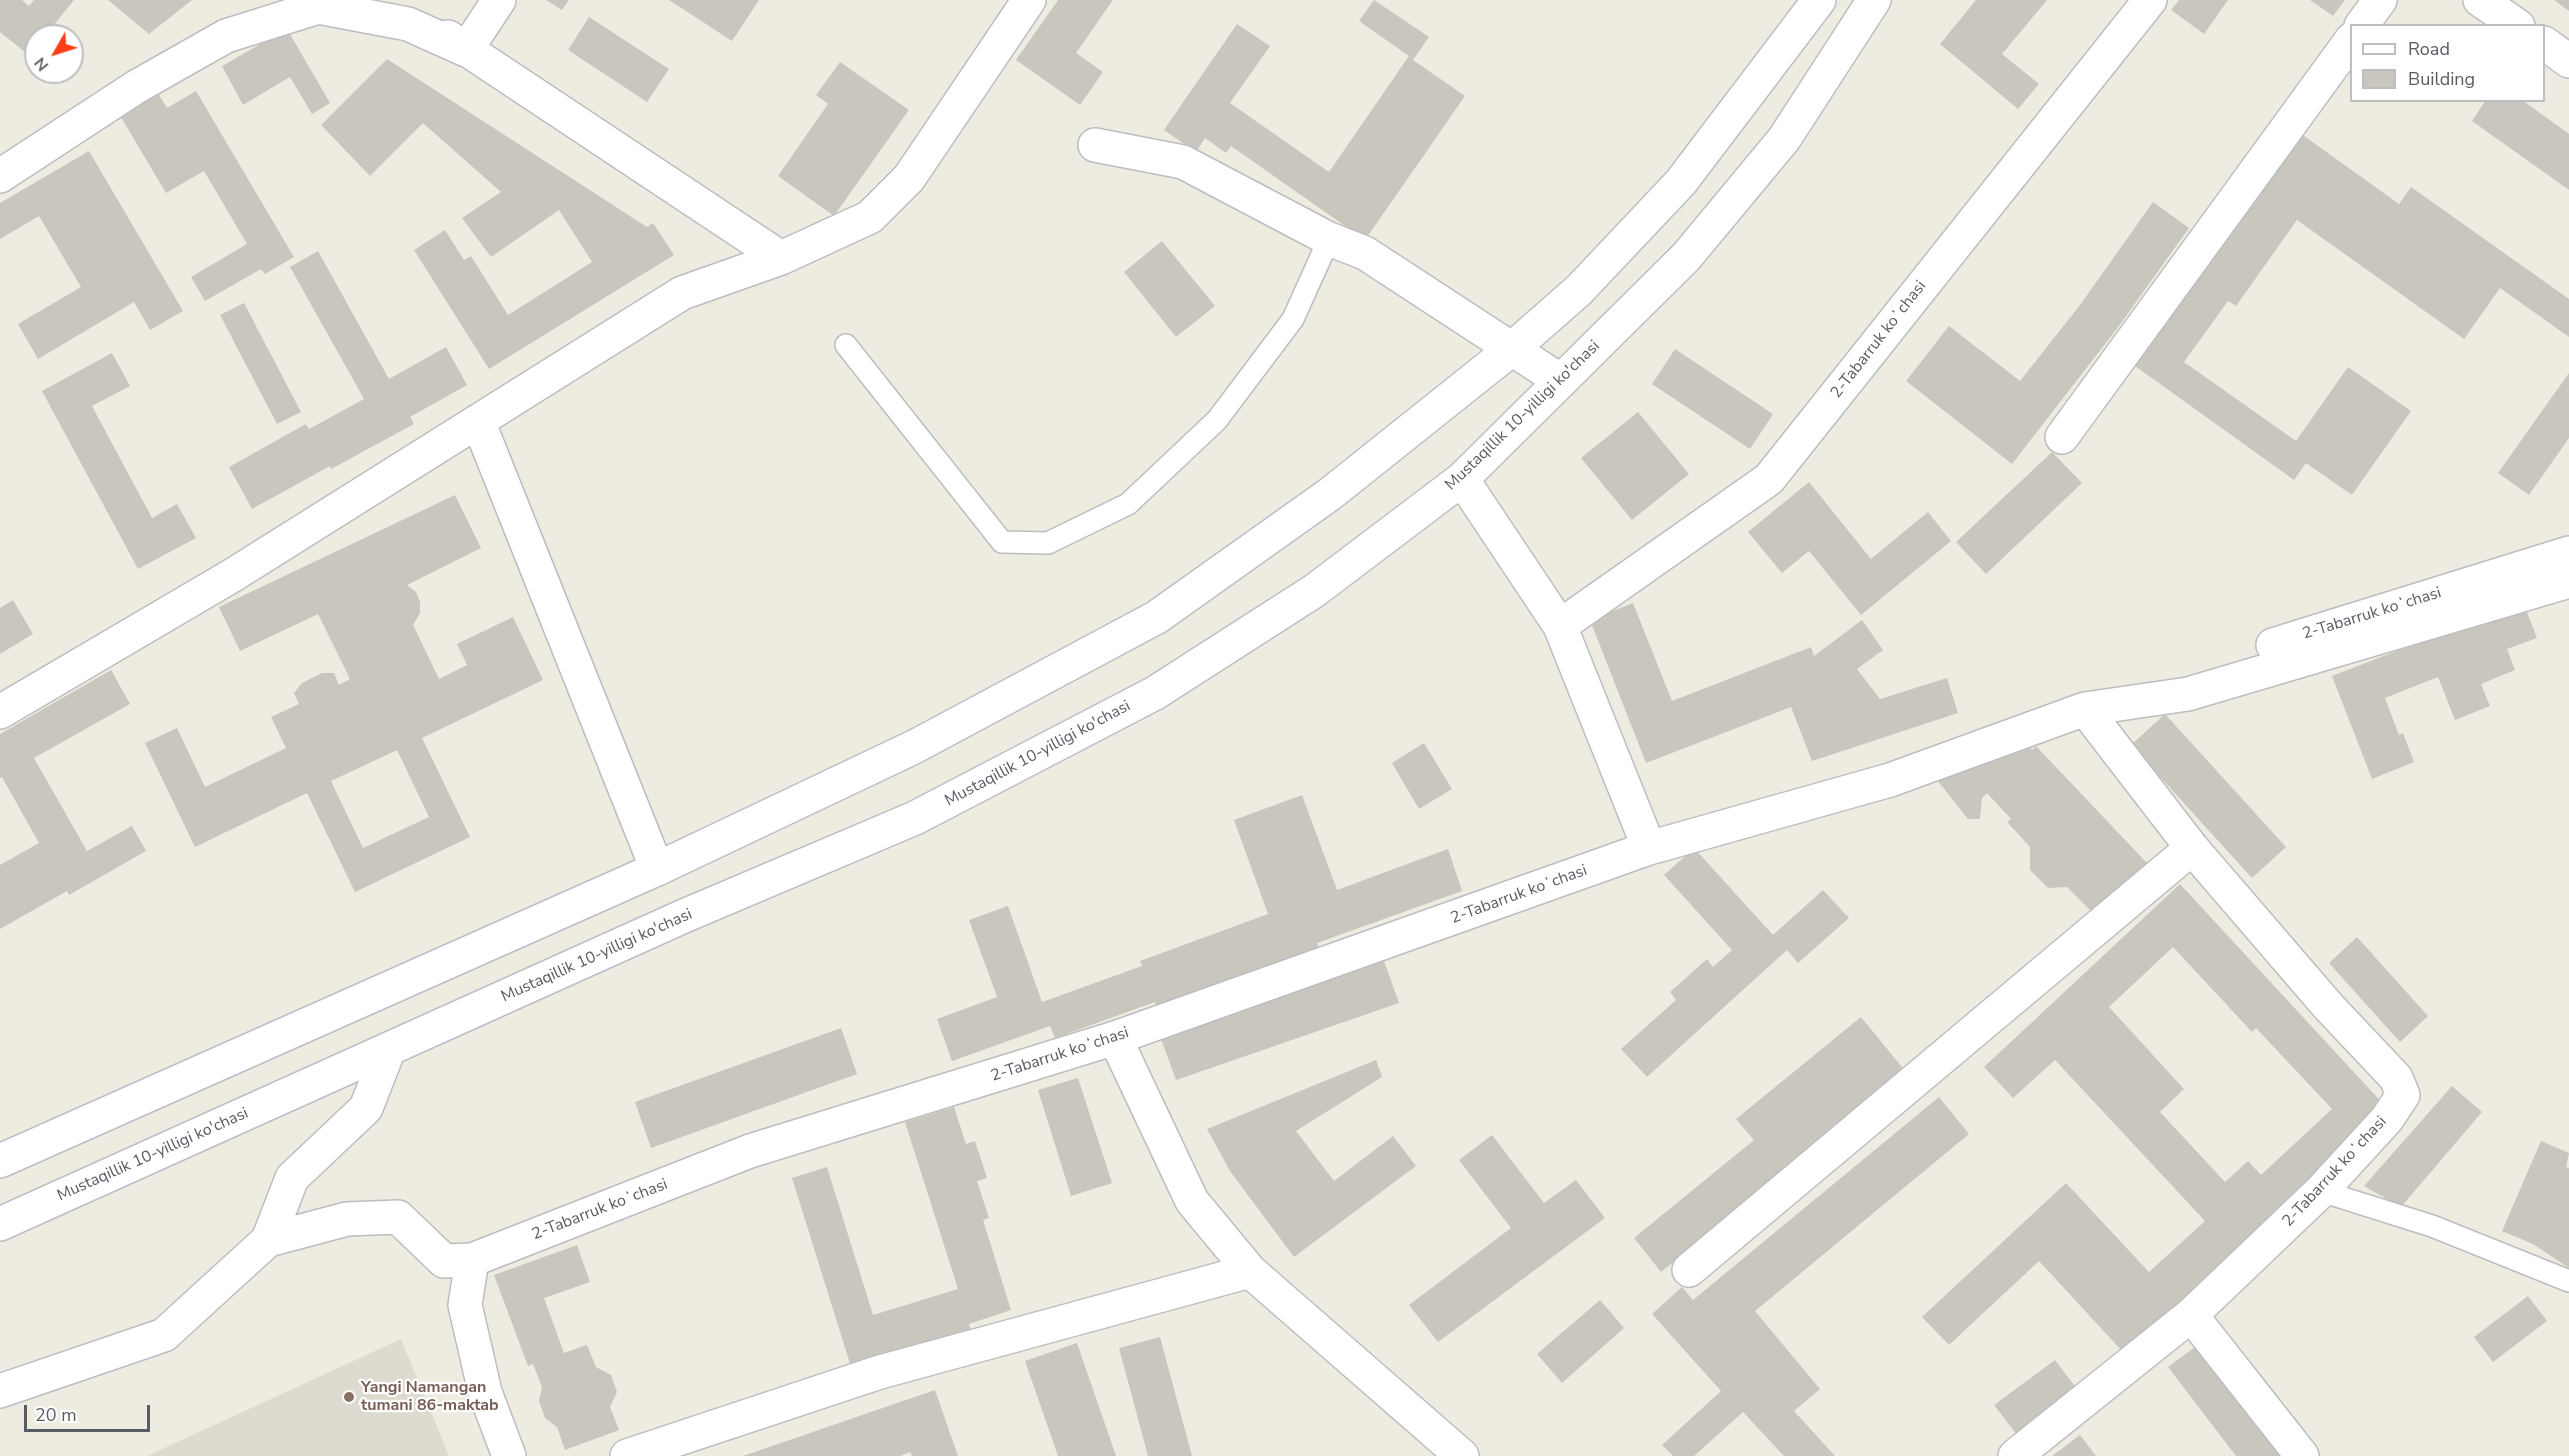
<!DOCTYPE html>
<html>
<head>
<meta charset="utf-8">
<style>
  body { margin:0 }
  #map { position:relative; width:2569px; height:1456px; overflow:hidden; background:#eeece0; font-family:"Nunito Sans",sans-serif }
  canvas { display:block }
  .legend { position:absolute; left:2350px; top:24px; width:195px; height:78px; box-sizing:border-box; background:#fff; border:2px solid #bdbec1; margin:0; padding:8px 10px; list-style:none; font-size:18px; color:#595c63 }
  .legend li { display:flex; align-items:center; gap:12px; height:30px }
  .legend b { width:30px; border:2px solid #bdbec1 }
  .north { position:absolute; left:24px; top:24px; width:60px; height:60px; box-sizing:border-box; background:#fff; border:2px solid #bdbec1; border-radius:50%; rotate:231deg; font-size:16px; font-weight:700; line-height:24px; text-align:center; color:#595c63 }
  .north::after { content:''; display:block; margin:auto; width:21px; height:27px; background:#fb3e18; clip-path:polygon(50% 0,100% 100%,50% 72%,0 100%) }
  .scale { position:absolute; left:24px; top:1405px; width:126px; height:27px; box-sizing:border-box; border:3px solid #595c63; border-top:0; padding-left:8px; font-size:18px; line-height:21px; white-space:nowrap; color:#595c63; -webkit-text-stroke:4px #fff; paint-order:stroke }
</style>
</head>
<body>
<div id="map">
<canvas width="2569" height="1456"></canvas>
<ul class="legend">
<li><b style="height:8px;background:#fff"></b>Road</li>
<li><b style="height:16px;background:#c9c6bd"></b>Building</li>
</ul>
<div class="north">N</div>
<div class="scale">20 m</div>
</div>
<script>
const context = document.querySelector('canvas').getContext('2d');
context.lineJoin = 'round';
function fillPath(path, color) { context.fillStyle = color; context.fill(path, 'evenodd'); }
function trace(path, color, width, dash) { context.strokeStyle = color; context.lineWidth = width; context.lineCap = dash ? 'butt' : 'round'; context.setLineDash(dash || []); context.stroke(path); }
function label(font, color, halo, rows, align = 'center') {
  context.font = font + ' "Nunito Sans",sans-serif'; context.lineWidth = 4.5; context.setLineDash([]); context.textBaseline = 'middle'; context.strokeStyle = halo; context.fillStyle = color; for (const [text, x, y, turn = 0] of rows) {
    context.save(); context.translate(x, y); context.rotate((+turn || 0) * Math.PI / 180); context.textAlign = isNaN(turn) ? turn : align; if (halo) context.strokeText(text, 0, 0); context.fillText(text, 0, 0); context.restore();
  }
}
fillPath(new Path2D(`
  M 401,1339 L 449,1456 L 147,1456 Z`), '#dddbcf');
fillPath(new Path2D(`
  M 0,0 L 22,0 L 29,6 L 34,0 L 74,0 L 45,36 L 36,36 L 36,48 L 30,56 L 0,32 Z
  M 108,0 L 192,0 L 149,34 Z
  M 546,0 L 569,0 L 562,10 Z
  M 669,0 L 759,0 L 732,41 Z
  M 1058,0 L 1113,0 L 1076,53 L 1103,72 L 1080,105 L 1016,60 Z
  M 1374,0 L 1429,37 L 1413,60 L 1465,96 L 1365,240 L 1231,146 L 1226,153 L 1205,138 L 1196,152 L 1164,130 L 1237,24 L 1270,46 L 1230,103 L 1329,172 L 1409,56 L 1359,21 Z
  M 1976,0 L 2047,0 L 2002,54 L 2039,84 L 2018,109 L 1940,44 Z
  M 2179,0 L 2228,0 L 2204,34 L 2171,10 Z
  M 2310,0 L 2345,0 L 2333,16 Z
  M 2554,0 L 2569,0 L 2569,11 Z
  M 589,17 L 669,69 L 647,102 L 568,50 Z
  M 287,29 L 330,103 L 312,114 L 290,77 L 243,105 L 222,66 Z
  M 387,59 L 647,227 L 653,223 L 674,255 L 489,369 L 414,250 L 445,230 L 464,260 L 471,256 L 508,315 L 592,262 L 559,210 L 491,257 L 462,218 L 501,192 L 423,123 L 370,176 L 321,125 Z
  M 840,62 L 909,110 L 834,216 L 778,176 L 828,104 L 816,95 Z
  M 150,80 L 167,108 L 196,91 L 294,257 L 265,274 L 261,269 L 205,301 L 191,277 L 247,244 L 204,171 L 166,193 L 112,102 Z
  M 2486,100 L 2522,100 L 2569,134 L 2569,190 L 2472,121 Z
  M 2300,133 L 2399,204 L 2411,187 L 2569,299 L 2569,337 L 2500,288 L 2464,339 L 2297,220 L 2236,306 L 2228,301 L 2184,362 L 2296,441 L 2348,367 L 2411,411 L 2352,495 L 2306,463 L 2294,480 L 2135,366 Z
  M 89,151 L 183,311 L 150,330 L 134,302 L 38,359 L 18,324 L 81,287 L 39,216 L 0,239 L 0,203 Z
  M 2153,202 L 2189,228 L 2116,330 L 2012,464 L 1906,381 L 1949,326 L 2020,381 L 2080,305 Z
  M 1162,241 L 1215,306 L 1176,337 L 1124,272 Z
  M 318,251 L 389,379 L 446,347 L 467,385 L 410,417 L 414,424 L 331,469 L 330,466 L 252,509 L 229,467 L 306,424 L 309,429 L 364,399 L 290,267 Z
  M 244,303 L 301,412 L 277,424 L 220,315 Z
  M 1675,349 L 1773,414 L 1750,449 L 1652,384 Z
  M 112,353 L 130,386 L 92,406 L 152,518 L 177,504 L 196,538 L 138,569 L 42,391 Z
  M 2569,373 L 2569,438 L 2529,495 L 2498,473 Z
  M 1638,412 L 1689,474 L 1632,520 L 1581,458 Z
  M 2052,452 L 2082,483 L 1986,574 L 1956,542 Z
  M 1809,482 L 1871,559 L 1928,512 L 1951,541 L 1861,615 L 1809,551 L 1782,573 L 1748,532 Z
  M 455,495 L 481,548 L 407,585 L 416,592 L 420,602 L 420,613 L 413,625 L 439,679 L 467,665 L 457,644 L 513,617 L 543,680 L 422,738 L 470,837 L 355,892 L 307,793 L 195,847 L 145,743 L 177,728 L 205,787 L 286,748 L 271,717 L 299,704 L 294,693 L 302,683 L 322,673 L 334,673 L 339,685 L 350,679 L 318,614 L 240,651 L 219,607 ZM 397,750 L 429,817 L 363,848 L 331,781 Z
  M 13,600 L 33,634 L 0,654 L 0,608 Z
  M 2523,602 L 2537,638 L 2507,649 L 2515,670 L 2481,684 L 2490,706 L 2455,720 L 2438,677 L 2385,698 L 2399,735 L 2403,733 L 2414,762 L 2372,779 L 2332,676 Z
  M 1633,603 L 1672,701 L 1811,647 L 1814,656 L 1862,620 L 1883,650 L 1857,669 L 1880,699 L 1947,678 L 1958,713 L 1812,761 L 1791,707 L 1646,763 L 1590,620 Z
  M 111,670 L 130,704 L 34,758 L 87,851 L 132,826 L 146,851 L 69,895 L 67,891 L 0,929 L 0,865 L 39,843 L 2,777 L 0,778 L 0,734 Z
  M 2165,714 L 2286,847 L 2252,878 L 2131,745 Z
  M 1424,743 L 1452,789 L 1419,809 L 1392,763 Z
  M 2026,743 L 2032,750 L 2036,746 L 2147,863 L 2094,914 L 2067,887 L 2048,888 L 2030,870 L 2030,847 L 2007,822 L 2011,819 L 1987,793 L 1982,798 L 1980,819 L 1968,819 L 1937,780 L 1940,771 Z
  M 1302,795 L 1337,890 L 1448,849 L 1462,891 L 1317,943 L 1319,949 L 1157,1008 L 1155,1002 L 1055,1038 L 1050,1026 L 952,1061 L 937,1019 L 997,997 L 969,920 L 1008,906 L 1042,1002 L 1142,966 L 1140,961 L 1268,914 L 1234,820 Z
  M 1694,848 L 1773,935 L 1823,890 L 1849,918 L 1798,963 L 1787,950 L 1647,1077 L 1621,1049 L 1676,1000 L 1670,992 L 1707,959 L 1713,967 L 1732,950 L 1664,875 Z
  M 2180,884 L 2387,1108 L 2124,1353 L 2039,1261 L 1949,1345 L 1922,1317 L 2066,1183 L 2149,1272 L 2205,1221 L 2055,1060 L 2013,1098 L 1984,1067 ZM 2173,947 L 2252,1032 L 2256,1028 L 2332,1109 L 2261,1175 L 2248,1161 L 2225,1182 L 2160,1112 L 2184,1089 L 2109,1007 Z
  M 2357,937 L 2428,1016 L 2400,1042 L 2329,963 Z
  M 1384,961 L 1399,1003 L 1176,1080 L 1161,1039 Z
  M 1861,1017 L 1906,1072 L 1661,1272 L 1634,1238 L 1754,1140 L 1736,1119 Z
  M 841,1028 L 857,1074 L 651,1148 L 635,1102 Z
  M 1376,1060 L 1382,1077 L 1296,1131 L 1334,1181 L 1393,1136 L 1416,1166 L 1294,1257 L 1230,1171 L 1207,1129 Z
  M 1078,1078 L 1112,1183 L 1071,1196 L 1038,1090 Z
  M 2452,1086 L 2482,1112 L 2401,1207 L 2364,1186 Z
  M 1939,1097 L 1969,1134 L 1755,1311 L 1820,1389 L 1794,1411 L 1835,1456 L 1784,1456 L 1743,1412 L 1694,1456 L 1673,1456 L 1662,1445 L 1721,1391 L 1652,1314 L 1682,1287 L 1693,1300 Z
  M 954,1107 L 966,1144 L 975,1141 L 987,1178 L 977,1181 L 989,1218 L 983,1220 L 1011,1310 L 969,1324 L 972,1333 L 852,1370 L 792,1178 L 827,1167 L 873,1315 L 958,1289 L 905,1122 Z
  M 1492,1135 L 1544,1203 L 1576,1180 L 1605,1218 L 1438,1342 L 1409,1305 L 1511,1228 L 1459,1160 Z
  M 2541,1141 L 2569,1153 L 2566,1167 L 2569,1168 L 2569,1268 L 2533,1244 L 2502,1231 Z
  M 577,1245 L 590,1282 L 544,1298 L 564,1353 L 587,1345 L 596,1367 L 611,1375 L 617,1392 L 610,1407 L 619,1430 L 565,1450 L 557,1427 L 545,1418 L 539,1401 L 542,1387 L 533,1364 L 528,1366 L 494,1275 Z
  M 2528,1296 L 2547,1321 L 2493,1362 L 2474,1337 Z
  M 1600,1300 L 1624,1328 L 1562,1383 L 1537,1354 Z
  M 1160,1337 L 1192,1456 L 1148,1456 L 1119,1348 Z
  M 2203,1341 L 2291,1456 L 2236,1456 L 2168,1367 Z
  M 1077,1343 L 1116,1456 L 1058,1456 L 1025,1361 Z
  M 2055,1360 L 2077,1389 L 2017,1435 L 1994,1405 Z
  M 935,1390 L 958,1456 L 912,1456 L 910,1452 L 900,1456 L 743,1456 Z
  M 2080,1435 L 2096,1456 L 2052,1456 Z`), '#c9c6bd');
const service = new Path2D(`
  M 846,345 L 1002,542 L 1048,543 L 1128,504 L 1217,420 L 1293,319 L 1329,239
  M 2321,1191 L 2432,1226 L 2569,1281`);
const minor = new Path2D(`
  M 2480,0 L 2518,26
  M 2361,26 L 2380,0
  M 448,37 L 781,258
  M 2544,43 L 2569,61
  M 1095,145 L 1183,162 L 1329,239 L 1365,253 L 1561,381
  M 0,176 L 136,87 L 226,36 L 318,7 L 408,24 L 466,50 L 499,0
  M 478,421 L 657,869
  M 2062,437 L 2352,39
  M 1462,479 L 1560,626 L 1649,848
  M 1560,626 L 1769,479 L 2150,0
  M 2273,645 L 2569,553
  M 0,712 L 233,575 L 682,293 L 781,258 L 870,217 L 909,178 L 1029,0
  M 1115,1038 L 1192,1201 L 1250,1271 L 1462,1456
  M 268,1240 L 292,1178 L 366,1108 L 389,1049
  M 472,1260 L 465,1305 L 485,1392 L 509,1456
  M 1689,1270 L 2192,848
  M 2191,1315 L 2302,1456
  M 0,1391 L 164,1335 L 268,1240 L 347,1219 L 398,1217 L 444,1261 L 472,1260 L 750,1151 L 1115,1038 L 1649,848 L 1890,780 L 2085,709 L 2188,694 L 2569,581
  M 627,1456 L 880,1372 L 1250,1271
  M 2015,1456 L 2191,1315 L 2321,1191 L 2387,1119 L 2403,1095 L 2396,1078 L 2328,1006 L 2192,848 L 2085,709`);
const secondary = new Path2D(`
  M 0,1161 L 657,869 L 914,747 L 1157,617 L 1330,494 L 1513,348 L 1579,290 L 1681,182 L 1819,0
  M 0,1224 L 684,916 L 915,818 L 1155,693 L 1314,591 L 1462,479 L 1686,257 L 1784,139 L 1874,0`);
trace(service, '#bbbdc3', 24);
trace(minor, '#bbbdc3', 36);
trace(secondary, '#bbbec6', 36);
trace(service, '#fff', 21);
trace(minor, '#fff', 33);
trace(secondary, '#fff', 33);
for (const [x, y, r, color] of [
  [349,1397,6,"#8d6e63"]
]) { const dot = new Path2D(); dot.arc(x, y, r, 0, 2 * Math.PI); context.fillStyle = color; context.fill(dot); trace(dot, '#fff', 2); }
label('16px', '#595c63', '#fff', [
  ["2-Tabarruk koʻchasi",1879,340,-52],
  ["Mustaqillik 10-yilligi ko'chasi",1523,416,-44],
  ["2-Tabarruk koʻchasi",2372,614,-17],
  ["Mustaqillik 10-yilligi ko'chasi",1038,754,-28],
  ["2-Tabarruk koʻchasi",1519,895,-20],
  ["Mustaqillik 10-yilligi ko'chasi",597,956,-24],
  ["2-Tabarruk koʻchasi",1060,1055,-18],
  ["Mustaqillik 10-yilligi ko'chasi",153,1155,-24],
  ["2-Tabarruk koʻchasi",2335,1172,-47],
  ["2-Tabarruk koʻchasi",600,1210,-21]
]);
label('bold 16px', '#785e54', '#fff', [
  ["Yangi Namangan",361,1388],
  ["tumani 86-maktab",361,1406]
], 'left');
</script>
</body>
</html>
